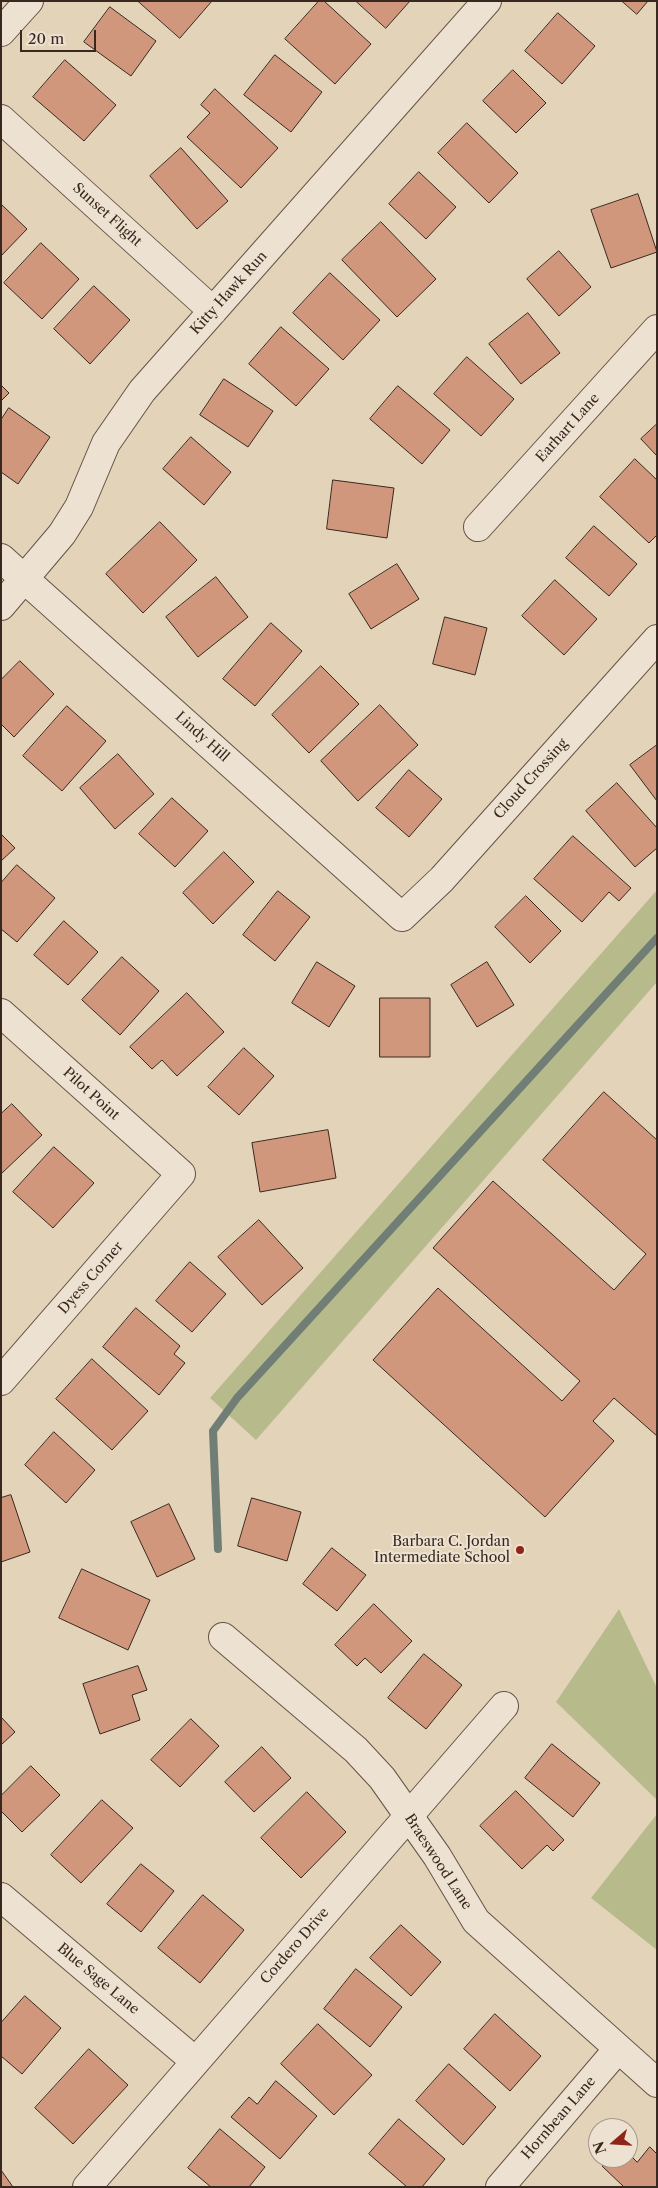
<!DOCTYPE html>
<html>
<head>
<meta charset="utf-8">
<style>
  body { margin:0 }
  #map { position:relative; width:658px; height:2188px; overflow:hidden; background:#e3d3b9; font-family:"Libre Caslon Text",serif }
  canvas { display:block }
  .frame { position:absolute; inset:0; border:2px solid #39281f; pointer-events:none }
  .north { position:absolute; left:588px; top:2118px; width:50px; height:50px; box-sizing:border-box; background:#ede2d2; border:1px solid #a5988a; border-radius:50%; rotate:251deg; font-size:14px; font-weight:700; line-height:20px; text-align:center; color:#39281f }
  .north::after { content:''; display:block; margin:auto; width:18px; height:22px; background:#8f2418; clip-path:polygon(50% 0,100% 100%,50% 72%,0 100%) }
  .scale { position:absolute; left:20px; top:30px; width:76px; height:22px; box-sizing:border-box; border:2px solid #39281f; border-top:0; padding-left:6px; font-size:15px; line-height:18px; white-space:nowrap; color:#39281f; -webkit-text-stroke:4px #ede2d2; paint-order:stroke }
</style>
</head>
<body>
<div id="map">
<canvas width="658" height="2188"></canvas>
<div class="frame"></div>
<div class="north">N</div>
<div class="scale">20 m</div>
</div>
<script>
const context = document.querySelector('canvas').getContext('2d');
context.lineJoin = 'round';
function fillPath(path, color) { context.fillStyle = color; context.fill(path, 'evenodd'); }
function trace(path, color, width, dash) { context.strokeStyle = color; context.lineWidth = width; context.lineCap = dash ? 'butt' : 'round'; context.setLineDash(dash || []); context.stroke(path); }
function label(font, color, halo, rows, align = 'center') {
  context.font = font + ' "Libre Caslon Text",serif'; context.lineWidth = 4; context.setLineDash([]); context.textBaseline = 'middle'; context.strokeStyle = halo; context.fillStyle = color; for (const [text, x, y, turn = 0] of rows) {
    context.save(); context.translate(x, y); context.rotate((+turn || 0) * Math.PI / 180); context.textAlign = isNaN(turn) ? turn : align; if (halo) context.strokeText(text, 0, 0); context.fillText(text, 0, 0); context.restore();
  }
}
fillPath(new Path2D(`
  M 657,890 L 657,982 L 256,1440 L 210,1398 Z
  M 619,1609 L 657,1688 L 657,1800 L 556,1702 Z
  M 657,1814 L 657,1950 L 591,1898 Z`), '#b7bb8c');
trace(new Path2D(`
  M 218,1549 L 213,1431 L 237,1398 L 657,938`), '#707e76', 8);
const building = new Path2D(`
  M 138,1 L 212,1 L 180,38 Z
  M 319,1 L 324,1 L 371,44 L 335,84 L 285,39 Z
  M 356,1 L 410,1 L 386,28 Z
  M 622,1 L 648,1 L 637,14 Z
  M 110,7 L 156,41 L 131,76 L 84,42 Z
  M 558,13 L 595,46 L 562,84 L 525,51 Z
  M 275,55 L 322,92 L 291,132 L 244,95 Z
  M 65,60 L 116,105 L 84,141 L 33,97 Z
  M 513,70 L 546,103 L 516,133 L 483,101 Z
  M 215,89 L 278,148 L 241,188 L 187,137 L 210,113 L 201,105 Z
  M 467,123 L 518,173 L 489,203 L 438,153 Z
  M 181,148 L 228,201 L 197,229 L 150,176 Z
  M 419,172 L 456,207 L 426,239 L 389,204 Z
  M 638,194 L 657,252 L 611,268 L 591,210 Z
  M 1,204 L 27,229 L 1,256 Z
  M 381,222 L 436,279 L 397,317 L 342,260 Z
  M 41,243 L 79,279 L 42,319 L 4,283 Z
  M 559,251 L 591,287 L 559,316 L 527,279 Z
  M 330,273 L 380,320 L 343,360 L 293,313 Z
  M 94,286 L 130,320 L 90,364 L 54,329 Z
  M 528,313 L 560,353 L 521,384 L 489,344 Z
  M 281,327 L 329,369 L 296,406 L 249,364 Z
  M 467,357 L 514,399 L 481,436 L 434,394 Z
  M 224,379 L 273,411 L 248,447 L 200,415 Z
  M 1,385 L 9,393 L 1,401 Z
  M 398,386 L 450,430 L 422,464 L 370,419 Z
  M 9,408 L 50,437 L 18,484 L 1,472 L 1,420 Z
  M 657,424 L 657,456 L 641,439 Z
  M 191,437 L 231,472 L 204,505 L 163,469 Z
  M 635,459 L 657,480 L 657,535 L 649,543 L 600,497 Z
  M 333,480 L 394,488 L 387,538 L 327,529 Z
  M 160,522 L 197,560 L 143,613 L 106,574 Z
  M 594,526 L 637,564 L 609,596 L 566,558 Z
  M 397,564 L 419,599 L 371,629 L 349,594 Z
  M 216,577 L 248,617 L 198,657 L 166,617 Z
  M 555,580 L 597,619 L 564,655 L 522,616 Z
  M 445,617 L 487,628 L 475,675 L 433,664 Z
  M 271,623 L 302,651 L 255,706 L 223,679 Z
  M 20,661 L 54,694 L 14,737 L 1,724 L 1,680 Z
  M 321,666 L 359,704 L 309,753 L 272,715 Z
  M 380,705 L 418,745 L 358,801 L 321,761 Z
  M 67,706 L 106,741 L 62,791 L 23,756 Z
  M 657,745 L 657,801 L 630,765 Z
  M 118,754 L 154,794 L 115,829 L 80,788 Z
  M 409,770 L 442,799 L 409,837 L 376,808 Z
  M 617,783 L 657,828 L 657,848 L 635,867 L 586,811 Z
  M 172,798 L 208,831 L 175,867 L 139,834 Z
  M 1,834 L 15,848 L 1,861 Z
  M 573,836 L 631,888 L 619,901 L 609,892 L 582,922 L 534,879 Z
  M 224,852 L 254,882 L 213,924 L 183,893 Z
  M 17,865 L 55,898 L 17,942 L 1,929 L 1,883 Z
  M 278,891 L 310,917 L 275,961 L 243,935 Z
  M 526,896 L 561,931 L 530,963 L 495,927 Z
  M 64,921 L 98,952 L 68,985 L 34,955 Z
  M 122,957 L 159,991 L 120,1035 L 82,1000 Z
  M 317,962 L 355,986 L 329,1027 L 292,1003 Z
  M 487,962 L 514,1005 L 477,1027 L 451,985 Z
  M 187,993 L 224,1032 L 177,1076 L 162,1060 L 152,1069 L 130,1047 Z
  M 380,998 L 430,998 L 430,1057 L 380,1057 Z
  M 244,1048 L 274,1076 L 239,1115 L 208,1087 Z
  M 604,1092 L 657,1140 L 657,1436 L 614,1398 L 593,1421 L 614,1441 L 545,1517 L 373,1360 L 438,1288 L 562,1401 L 580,1381 L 433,1248 L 493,1181 L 614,1290 L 646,1254 L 543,1160 Z
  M 12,1104 L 42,1135 L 1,1174 L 1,1114 Z
  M 328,1130 L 336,1178 L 260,1192 L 252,1143 Z
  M 54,1147 L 94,1183 L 53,1228 L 13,1192 Z
  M 259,1220 L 303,1268 L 262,1305 L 218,1257 Z
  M 190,1262 L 226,1294 L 192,1332 L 156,1301 Z
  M 136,1308 L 180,1346 L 174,1354 L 185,1363 L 159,1395 L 103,1347 Z
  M 92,1359 L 148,1411 L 112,1450 L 56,1399 Z
  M 54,1432 L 95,1470 L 66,1503 L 25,1465 Z
  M 11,1495 L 30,1552 L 1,1562 L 1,1498 Z
  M 252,1498 L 301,1512 L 287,1561 L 238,1546 Z
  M 169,1504 L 195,1559 L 157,1577 L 131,1522 Z
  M 332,1548 L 366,1575 L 337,1611 L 303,1584 Z
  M 82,1569 L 150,1600 L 128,1650 L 59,1618 Z
  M 374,1604 L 412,1641 L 381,1673 L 365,1658 L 357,1666 L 335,1645 Z
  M 424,1654 L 462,1685 L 426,1729 L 388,1698 Z
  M 138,1666 L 147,1690 L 132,1695 L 140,1720 L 100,1734 L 83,1684 Z
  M 1,1717 L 15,1732 L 1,1745 Z
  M 191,1719 L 219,1746 L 180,1787 L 151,1760 Z
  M 552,1744 L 600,1783 L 573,1817 L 525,1778 Z
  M 262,1747 L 291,1778 L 254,1812 L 225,1782 Z
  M 31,1766 L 60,1795 L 22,1832 L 1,1811 L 1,1796 Z
  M 516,1791 L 564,1840 L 553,1851 L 547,1845 L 522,1869 L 480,1826 Z
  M 307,1792 L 346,1832 L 301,1878 L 261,1838 Z
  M 102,1800 L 133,1828 L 81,1883 L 51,1855 Z
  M 141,1864 L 174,1891 L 141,1932 L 107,1904 Z
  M 203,1895 L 244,1930 L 200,1983 L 158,1948 Z
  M 401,1925 L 441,1962 L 411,1996 L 370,1958 Z
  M 356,1969 L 402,2007 L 370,2047 L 324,2009 Z
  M 25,1996 L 61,2028 L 22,2074 L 1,2056 L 1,2023 Z
  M 495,2014 L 541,2056 L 510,2091 L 464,2049 Z
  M 318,2024 L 372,2075 L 334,2115 L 281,2064 Z
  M 89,2049 L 128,2085 L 73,2144 L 35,2108 Z
  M 449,2064 L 496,2107 L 463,2145 L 416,2101 Z
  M 276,2081 L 317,2116 L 280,2159 L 231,2117 L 249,2097 L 257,2104 Z
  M 399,2119 L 445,2159 L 422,2187 L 407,2187 L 369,2154 Z
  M 220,2129 L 265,2167 L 249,2187 L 211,2187 L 188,2168 Z
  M 650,2147 L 657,2154 L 657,2187 L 624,2187 L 602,2166 L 610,2158 L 628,2158 L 628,2153 L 637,2162 Z
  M 1,2170 L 13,2187 L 1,2187 Z`);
fillPath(building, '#d0977d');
trace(building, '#39281f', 1);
const street = new Path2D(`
  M 1,32 L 29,1
  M 1,119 L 213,311
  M 478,527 L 657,329
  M 1,558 L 402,917 L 442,879 L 657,639
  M 1,606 L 62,534 L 79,507 L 106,443 L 142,391 L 487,1
  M 1,1013 L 181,1174 L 1,1381
  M 223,1637 L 356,1750 L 382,1778 L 437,1856 L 476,1921 L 657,2083
  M 1,1897 L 195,2061
  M 87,2187 L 504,1706
  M 500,2187 L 618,2049`);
trace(street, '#645346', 30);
trace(street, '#ede2d2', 28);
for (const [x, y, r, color] of [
  [520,1550,5,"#8f2418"]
]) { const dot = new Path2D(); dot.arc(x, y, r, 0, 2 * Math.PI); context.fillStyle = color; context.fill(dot); trace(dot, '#ede2d2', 2); }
label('14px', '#39281f', '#ede2d2', [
  ["Sunset Flight",107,215,42],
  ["Kitty Hawk Run",229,293,-48],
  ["Earhart Lane",568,428,-48],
  ["Lindy Hill",202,737,42],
  ["Cloud Crossing",531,779,-48],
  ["Pilot Point",91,1094,42],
  ["Dyess Corner",91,1278,-49],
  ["Braeswood Lane",438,1862,57],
  ["Cordero Drive",295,1946,-49],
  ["Blue Sage Lane",98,1979,40],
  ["Hornbean Lane",559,2118,-49]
]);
label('14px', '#39281f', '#ede2d2', [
  ["Barbara C. Jordan",510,1542],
  ["Intermediate School",510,1558]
], 'right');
</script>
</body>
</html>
